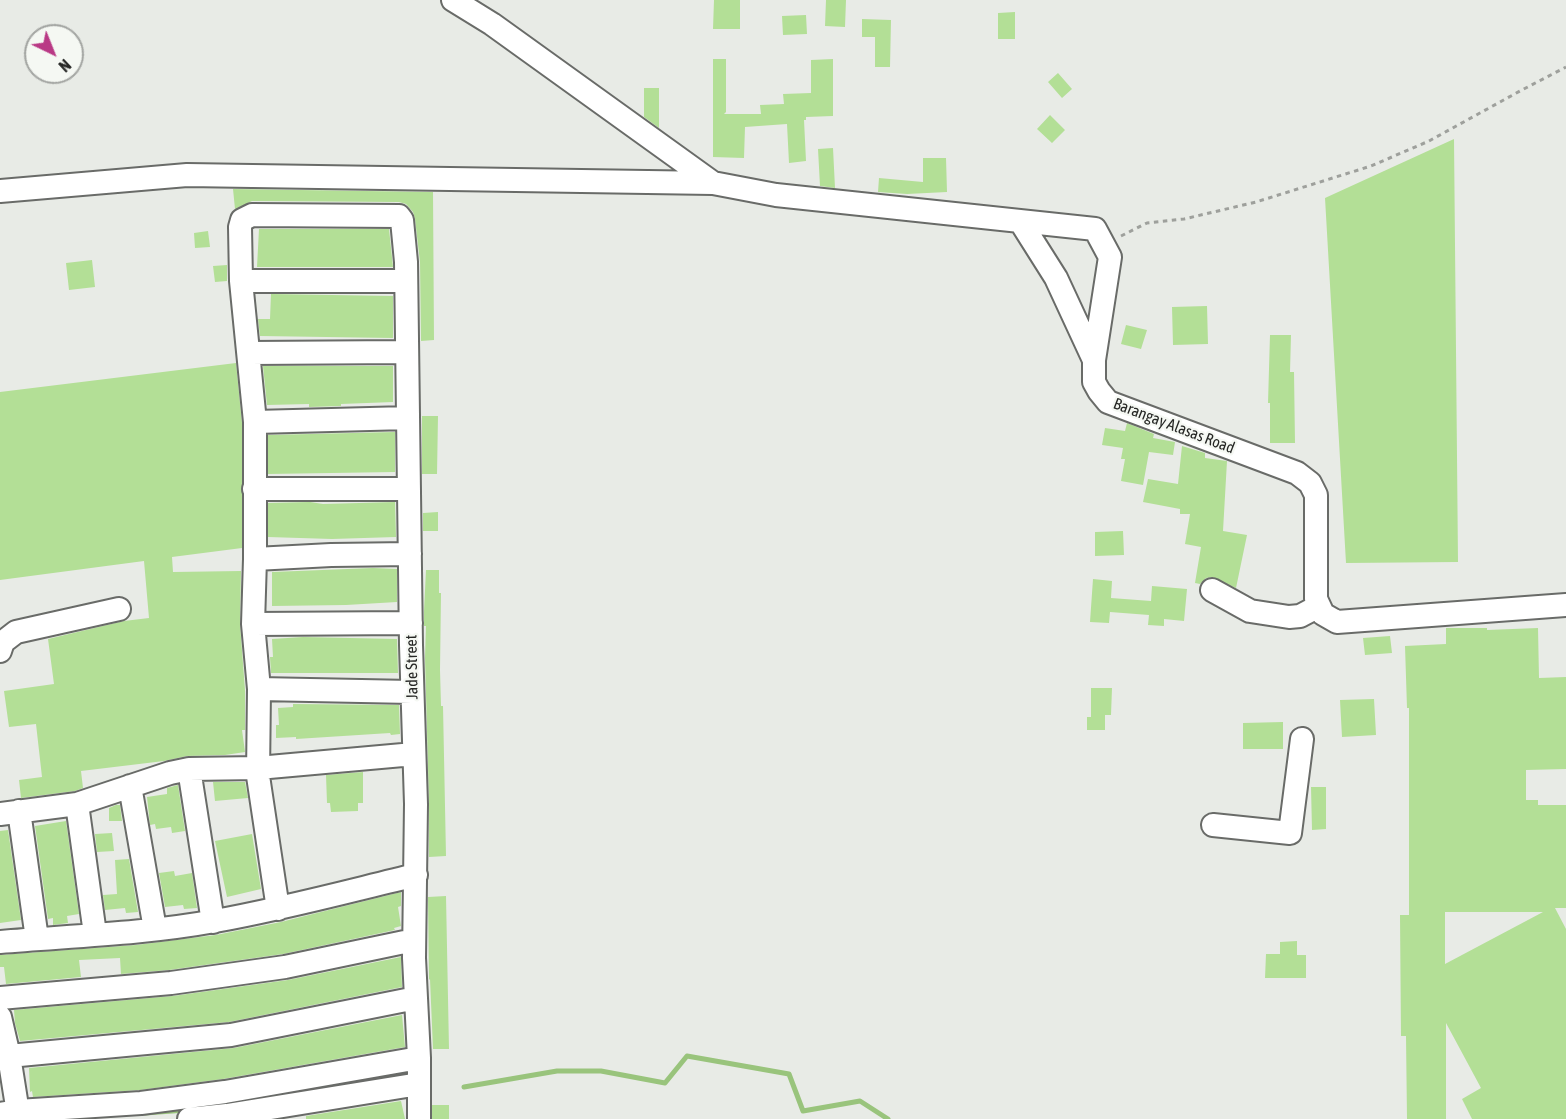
<!DOCTYPE html>
<html>
<head>
<meta charset="utf-8">
<style>
  body { margin:0 }
  #map { position:relative; width:1566px; height:1119px; overflow:hidden; background:#e8ebe6; font-family:"Asap Condensed",sans-serif }
  canvas { display:block }
  .north { position:absolute; left:24px; top:24px; width:60px; height:60px; box-sizing:border-box; background:#f5f8f3; border:2px solid #a2a4a1; border-radius:50%; rotate:137deg; font-size:16px; font-weight:700; line-height:24px; text-align:center; color:#262725 }
  .north::after { content:''; display:block; margin:auto; width:21px; height:27px; background:#b93985; clip-path:polygon(50% 0,100% 100%,50% 72%,0 100%) }
</style>
</head>
<body>
<div id="map">
<canvas width="1566" height="1119"></canvas>
<div class="north">N</div>
</div>
<script>
const context = document.querySelector('canvas').getContext('2d');
context.lineJoin = 'round';
function trace(path, color, width, dash) { context.strokeStyle = color; context.lineWidth = width; context.lineCap = dash ? 'butt' : 'round'; context.setLineDash(dash || []); context.stroke(path); }
function fillPath(path, color) { context.fillStyle = color; context.fill(path, 'evenodd'); }
function label(font, color, halo, rows, align = 'center') {
  context.font = font + ' "Asap Condensed",sans-serif'; context.lineWidth = 4.5; context.setLineDash([]); context.textBaseline = 'middle'; context.strokeStyle = halo; context.fillStyle = color; for (const [text, x, y, turn = 0] of rows) {
    context.save(); context.translate(x, y); context.rotate((+turn || 0) * Math.PI / 180); context.textAlign = isNaN(turn) ? turn : align; if (halo) context.strokeText(text, 0, 0); context.fillText(text, 0, 0); context.restore();
  }
}
trace(new Path2D(`
  M 464,1087 L 557,1071 L 601,1071 L 665,1083 L 687,1056 L 789,1074 L 803,1111 L 860,1101 L 888,1119
  M 281,1095 L 322,1086
  M 145,1113 L 186,1110`), '#99c47c', 5);
fillPath(new Path2D(`
  M 714,0 L 740,0 L 740,29 L 713,29 Z
  M 826,0 L 846,0 L 845,27 L 825,26 Z
  M 1015,12 L 1015,39 L 998,39 L 998,13 Z
  M 806,15 L 807,34 L 783,35 L 782,16 Z
  M 862,19 L 891,20 L 890,67 L 875,67 L 875,37 L 862,37 Z
  M 713,59 L 726,59 L 726,112 L 724,114 L 761,114 L 760,105 L 784,104 L 783,94 L 811,93 L 811,60 L 833,59 L 833,116 L 806,117 L 806,120 L 804,120 L 806,161 L 789,163 L 787,124 L 745,127 L 744,158 L 713,157 Z
  M 1058,73 L 1072,89 L 1062,98 L 1048,82 Z
  M 644,88 L 659,88 L 659,128 L 644,117 Z
  M 1050,115 L 1065,130 L 1052,143 L 1037,129 Z
  M 1454,139 L 1458,562 L 1346,563 L 1325,198 Z
  M 833,148 L 835,188 L 820,186 L 818,149 Z
  M 923,158 L 946,158 L 947,192 L 907,194 L 878,192 L 879,178 L 923,182 Z
  M 233,189 L 433,192 L 434,340 L 421,341 L 420,262 L 415,219 L 413,212 L 406,204 L 399,202 L 252,201 L 235,209 Z
  M 259,229 L 389,229 L 393,267 L 257,267 Z
  M 208,231 L 210,247 L 195,248 L 194,233 Z
  M 92,260 L 95,287 L 69,290 L 66,263 Z
  M 227,265 L 227,281 L 215,282 L 213,266 Z
  M 271,294 L 393,296 L 393,338 L 260,336 L 258,319 L 270,319 Z
  M 1207,306 L 1208,344 L 1173,345 L 1172,307 Z
  M 1126,325 L 1147,330 L 1141,349 L 1121,344 Z
  M 1270,335 L 1291,335 L 1290,372 L 1294,372 L 1295,443 L 1270,443 L 1270,403 L 1268,403 Z
  M 236,363 L 242,423 L 242,548 L 172,557 L 173,572 L 241,571 L 240,624 L 245,690 L 245,730 L 242,730 L 245,752 L 225,755 L 187,756 L 164,761 L 81,771 L 83,788 L 75,791 L 21,798 L 19,780 L 42,777 L 36,724 L 9,727 L 4,691 L 54,684 L 48,639 L 124,621 L 149,618 L 144,561 L 0,580 L 0,392 Z
  M 263,366 L 393,366 L 393,402 L 341,404 L 341,406 L 309,407 L 309,404 L 267,405 Z
  M 422,416 L 438,416 L 437,474 L 422,474 Z
  M 1127,423 L 1154,434 L 1153,438 L 1175,442 L 1173,455 L 1149,452 L 1143,485 L 1121,481 L 1125,459 L 1121,459 L 1123,448 L 1102,445 L 1105,428 L 1125,431 Z
  M 395,432 L 395,472 L 268,474 L 268,435 Z
  M 1182,446 L 1205,453 L 1205,458 L 1227,461 L 1223,531 L 1247,535 L 1236,588 L 1212,577 L 1206,578 L 1200,584 L 1195,583 L 1201,547 L 1185,544 L 1190,514 L 1180,514 L 1180,509 L 1143,502 L 1148,479 L 1178,484 Z
  M 310,502 L 323,504 L 395,502 L 396,537 L 332,539 L 268,537 L 268,503 Z
  M 438,512 L 438,531 L 423,531 L 423,513 Z
  M 1123,531 L 1124,555 L 1095,556 L 1095,532 Z
  M 373,568 L 397,569 L 397,602 L 346,605 L 272,606 L 272,572 Z
  M 426,570 L 439,570 L 439,593 L 441,593 L 440,670 L 441,706 L 443,706 L 446,856 L 429,857 L 429,804 L 425,658 L 426,626 L 424,626 L 424,611 Z
  M 1093,579 L 1112,581 L 1111,598 L 1151,601 L 1152,586 L 1187,589 L 1184,621 L 1164,619 L 1164,626 L 1148,625 L 1149,615 L 1110,612 L 1109,623 L 1090,622 Z
  M 1446,628 L 1487,628 L 1487,630 L 1538,628 L 1539,678 L 1566,677 L 1566,769 L 1526,770 L 1526,800 L 1538,800 L 1538,805 L 1566,805 L 1566,908 L 1555,908 L 1566,929 L 1566,1119 L 1472,1119 L 1462,1099 L 1481,1088 L 1446,1023 L 1446,1119 L 1407,1119 L 1406,1036 L 1401,1036 L 1400,915 L 1409,915 L 1409,708 L 1407,708 L 1405,646 L 1446,644 ZM 1445,912 L 1543,912 L 1445,964 Z
  M 1390,636 L 1392,653 L 1365,655 L 1363,638 Z
  M 303,637 L 397,639 L 398,673 L 271,673 L 270,657 L 273,657 L 272,639 Z
  M 1091,688 L 1112,688 L 1111,715 L 1105,715 L 1105,730 L 1087,730 L 1087,717 L 1091,717 Z
  M 1374,699 L 1376,735 L 1342,737 L 1340,700 Z
  M 293,704 L 399,705 L 400,734 L 391,735 L 390,733 L 296,739 L 296,737 L 276,738 L 276,725 L 279,725 L 278,708 L 293,707 Z
  M 1283,722 L 1283,749 L 1243,749 L 1243,723 Z
  M 363,772 L 363,803 L 358,803 L 358,811 L 331,812 L 330,803 L 327,803 L 326,775 Z
  M 213,782 L 245,782 L 248,798 L 215,801 Z
  M 178,785 L 185,831 L 172,833 L 171,827 L 156,829 L 155,824 L 150,825 L 147,797 L 167,794 L 167,788 Z
  M 1311,787 L 1326,787 L 1326,829 L 1312,830 Z
  M 116,805 L 120,805 L 122,821 L 109,821 L 109,808 Z
  M 66,821 L 79,914 L 67,916 L 68,923 L 53,925 L 53,918 L 48,919 L 35,826 Z
  M 8,830 L 21,920 L 0,923 L 0,831 Z
  M 112,833 L 114,851 L 97,852 L 95,834 Z
  M 252,834 L 261,889 L 227,897 L 215,841 Z
  M 129,859 L 138,912 L 126,913 L 125,908 L 105,910 L 103,895 L 117,894 L 115,860 Z
  M 174,871 L 175,876 L 192,873 L 197,908 L 184,909 L 183,905 L 165,907 L 159,873 Z
  M 401,892 L 401,906 L 398,907 L 401,926 L 394,928 L 395,930 L 283,954 L 169,970 L 121,974 L 120,958 L 79,960 L 81,977 L 6,984 L 4,967 L 0,967 L 0,955 L 136,945 L 216,935 L 281,922 Z
  M 446,896 L 449,1049 L 433,1049 L 430,979 L 429,980 L 428,897 Z
  M 1297,941 L 1297,955 L 1306,955 L 1306,978 L 1265,978 L 1266,954 L 1280,954 L 1280,942 Z
  M 401,957 L 402,987 L 229,1022 L 20,1041 L 15,1023 L 14,1010 L 173,996 L 288,980 Z
  M 402,1015 L 405,1047 L 223,1079 L 140,1090 L 33,1097 L 32,1091 L 30,1092 L 29,1068 L 234,1048 Z
  M 401,1101 L 405,1119 L 306,1119 L 306,1116 Z
  M 432,1105 L 449,1105 L 449,1119 L 432,1119 Z`), '#b3df96');
const minor = new Path2D(`
  M 453,0 L 492,24 L 713,183
  M 0,191 L 187,175 L 713,183 L 776,195 L 1095,229 L 1110,257 L 1094,360 L 1094,382 L 1099,391 L 1108,402 L 1297,473 L 1310,483 L 1316,495 L 1316,599 L 1323,614 L 1337,622 L 1566,605
  M 1020,221 L 1056,278 L 1094,360
  M 241,281 L 406,281
  M 249,353 L 407,352
  M 255,422 L 408,418
  M 254,489 L 409,489
  M 255,559 L 331,555 L 410,554
  M 1212,590 L 1250,611 L 1289,617 L 1300,616 L 1319,606
  M 253,624 L 411,623
  M 0,651 L 3,642 L 16,632 L 119,609
  M 259,689 L 412,692
  M 189,769 L 213,922
  M 130,786 L 155,929
  M 77,804 L 95,934
  M 19,811 L 37,939
  M 0,814 L 77,804 L 170,773 L 189,769 L 258,768 L 414,754
  M 1213,825 L 1290,833 L 1302,739
  M 278,909 L 258,776 L 259,689 L 253,624 L 255,559 L 255,422 L 241,281 L 240,227 L 242,220 L 252,215 L 399,216 L 402,220 L 406,262 L 411,645 L 416,804 L 414,958 L 419,1058 L 419,1119
  M 0,942 C 71,936 144,934 215,921 C 283,909 349,891 416,875
  M 0,998 L 171,983 L 285,967 L 414,940
  M 0,1017 L 9,1056 L 19,1119
  M 9,1056 L 231,1035 L 416,998
  M 0,1114 L 18,1111 L 141,1103 L 225,1092 L 419,1058
  M 189,1119 L 227,1115 L 419,1084`);
trace(minor, '#696b68', 26);
trace(new Path2D(`
  M 1121,236 L 1147,223 L 1184,219 L 1256,202 L 1371,166 L 1429,141 L 1520,91 L 1566,67`), '#9ea09c', 3, [4.5, 4.5]);
trace(minor, '#fff', 22);
label('16px', '#262725', '#f5f8f3', [
  ["Barangay Alasas Road",1174,426,21],
  ["Jade Street",412,667,-91]
]);
</script>
</body>
</html>
